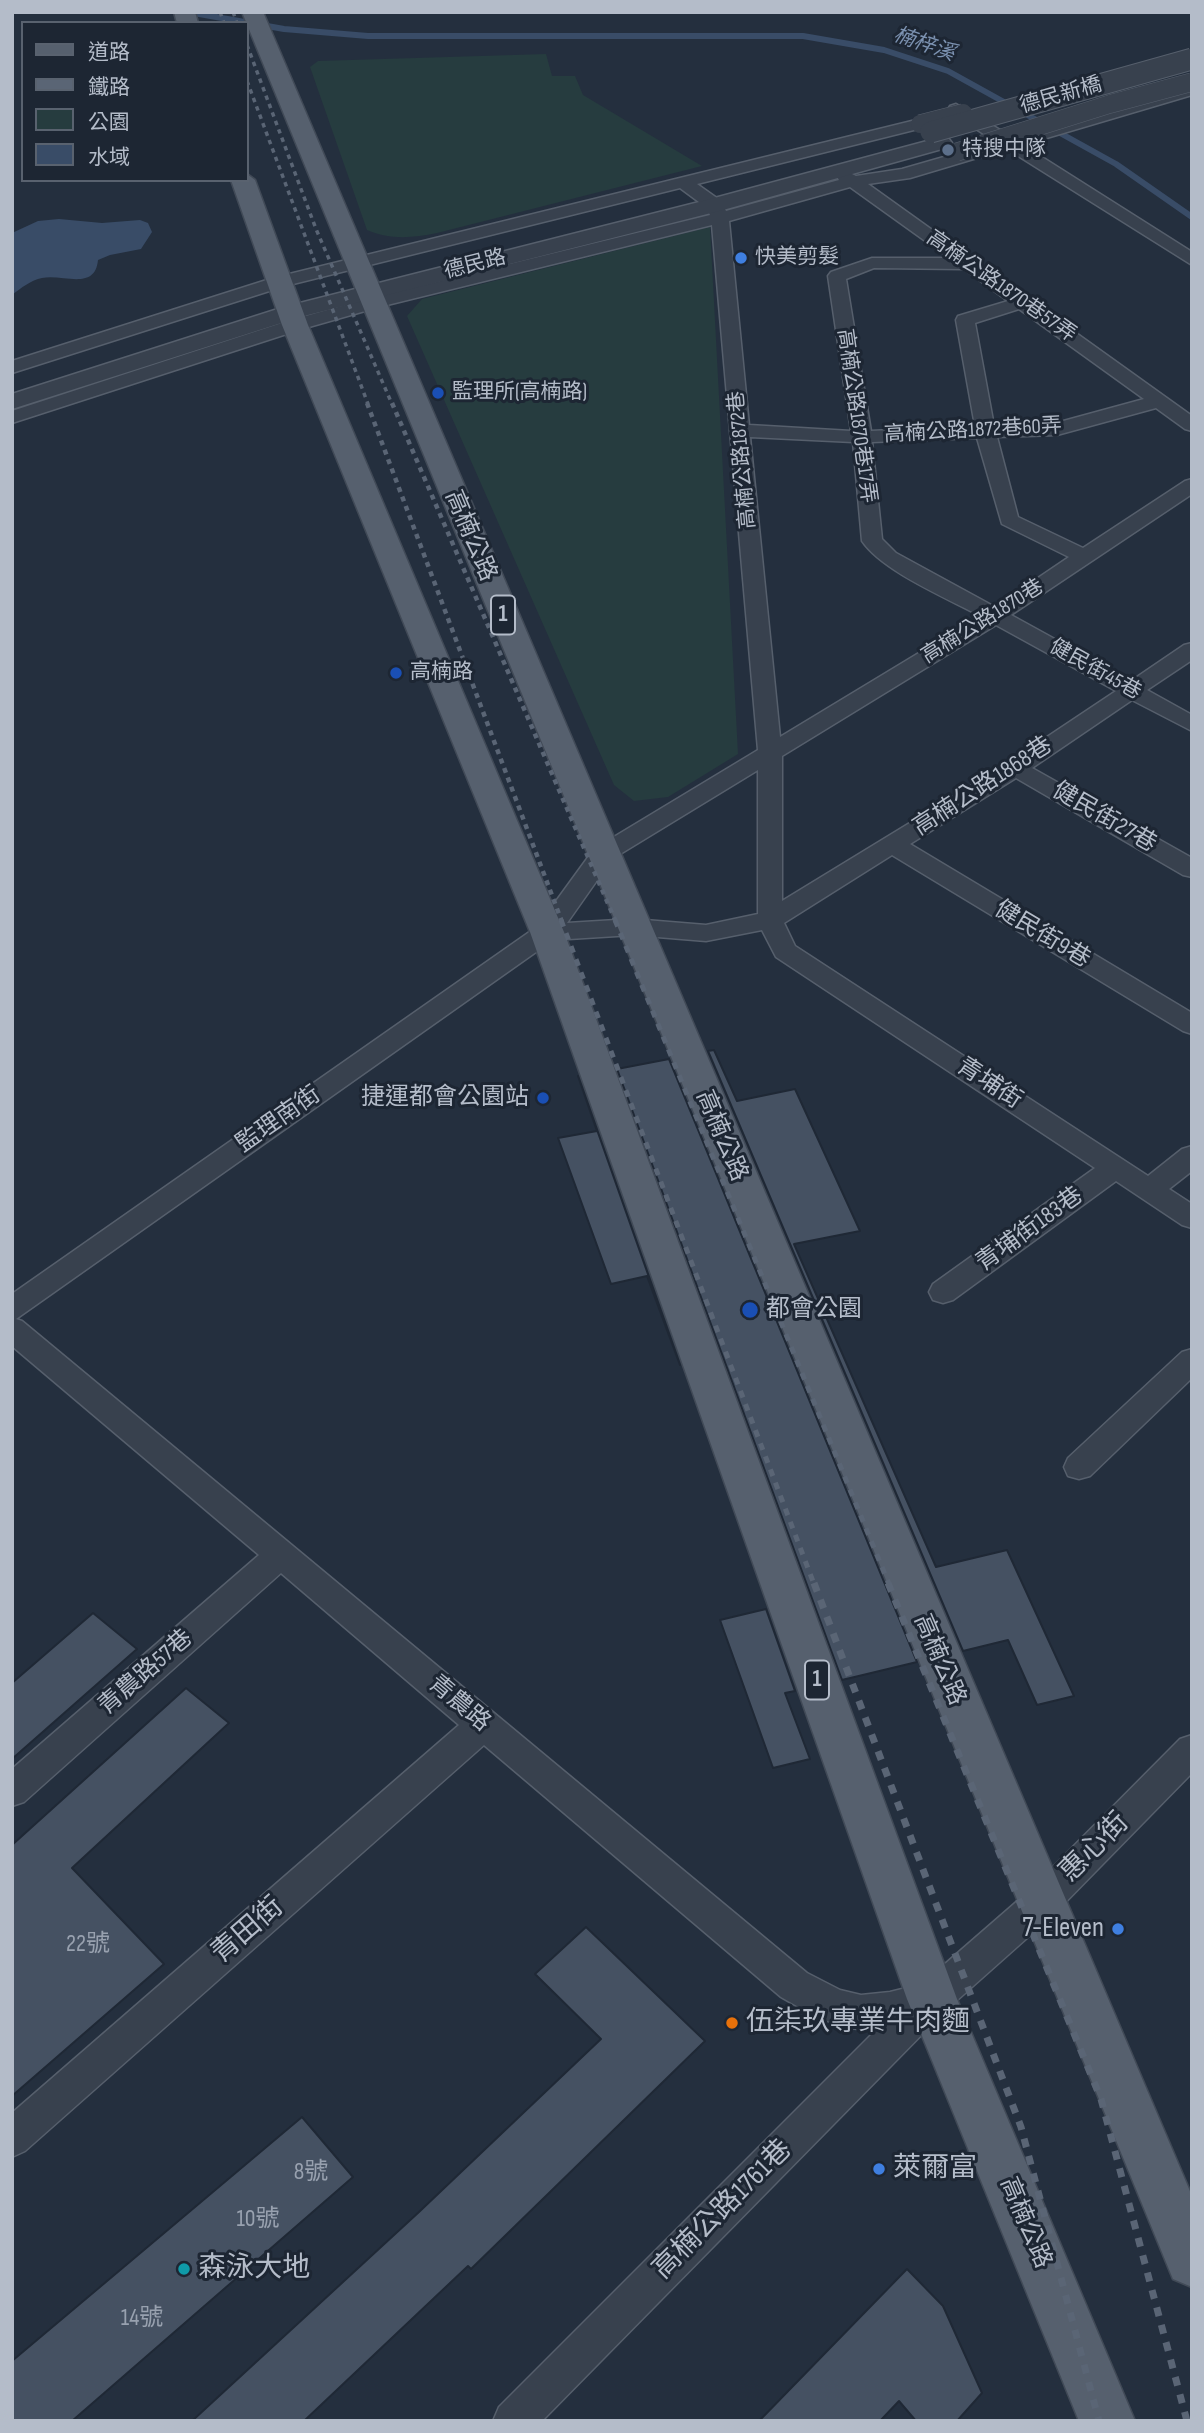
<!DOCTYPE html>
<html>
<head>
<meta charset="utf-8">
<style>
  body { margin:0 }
  #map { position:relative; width:1204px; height:2433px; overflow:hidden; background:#242f3e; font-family:"Sofia Sans Condensed","Noto Sans TC",sans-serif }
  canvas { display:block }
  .frame { position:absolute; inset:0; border:14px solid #b4bcc9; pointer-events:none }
  .legend { position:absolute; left:21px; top:21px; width:228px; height:161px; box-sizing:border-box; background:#1d2633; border:2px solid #59626f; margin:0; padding:9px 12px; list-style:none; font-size:21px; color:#b4bcc9 }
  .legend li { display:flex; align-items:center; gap:14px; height:35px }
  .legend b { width:35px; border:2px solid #59626f }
</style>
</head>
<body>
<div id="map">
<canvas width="1204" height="2433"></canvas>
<div class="frame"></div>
<ul class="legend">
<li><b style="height:9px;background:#56606e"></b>道路</li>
<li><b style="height:9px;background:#5a6575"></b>鐵路</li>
<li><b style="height:19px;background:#263c3f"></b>公園</li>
<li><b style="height:19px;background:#394c67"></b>水域</li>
</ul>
</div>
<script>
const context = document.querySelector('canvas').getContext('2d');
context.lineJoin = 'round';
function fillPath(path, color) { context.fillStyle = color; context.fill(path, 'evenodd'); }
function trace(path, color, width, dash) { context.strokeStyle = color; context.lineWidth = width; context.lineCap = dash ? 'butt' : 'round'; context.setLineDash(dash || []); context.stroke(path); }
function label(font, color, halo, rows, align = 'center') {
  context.font = font + ' "Sofia Sans Condensed","Noto Sans TC",sans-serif'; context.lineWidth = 6; context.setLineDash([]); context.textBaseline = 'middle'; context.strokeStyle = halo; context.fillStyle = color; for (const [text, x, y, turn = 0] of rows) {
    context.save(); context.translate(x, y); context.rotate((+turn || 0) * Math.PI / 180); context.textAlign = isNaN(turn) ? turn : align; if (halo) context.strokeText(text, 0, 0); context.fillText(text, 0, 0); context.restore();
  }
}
fillPath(new Path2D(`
  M 546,54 L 552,76 L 575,76 L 583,95 L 702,166 L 437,233 C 412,238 390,240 367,230 L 310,67 L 318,61 Z
  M 710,227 L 738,754 L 668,797 L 634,801 L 614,785 L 407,316 L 422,299 Z`), '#263c3f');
fillPath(new Path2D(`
  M 59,219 L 102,223 L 140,220 L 148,223 L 152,232 L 141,249 L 110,255 L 98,260 C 95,291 64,274 42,278 C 31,280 21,288 12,295 L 12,233 L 38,221 Z`), '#394c67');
trace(new Path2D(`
  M 188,12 L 284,29 L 368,36 L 803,36 L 884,50 L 948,71 L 1116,164 L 1192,217`), '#394c67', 6);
const building = new Path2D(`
  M 714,1050 L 737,1101 L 795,1089 L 860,1231 L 794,1244 L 936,1567 L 1007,1550 L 1074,1696 L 1037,1705 L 1008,1640 L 963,1651 L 708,1051 Z
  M 669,1059 L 917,1662 L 842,1680 L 617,1069 Z
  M 578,1076 L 680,1365 L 647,1276 L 611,1284 L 558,1138 L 597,1131 Z
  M 766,1609 L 795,1691 L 785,1693 L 810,1759 L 773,1768 L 720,1620 Z
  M 93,1613 L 137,1649 L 12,1759 L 12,1683 Z
  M 186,1688 L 229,1723 L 72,1868 L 164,1964 L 12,2096 L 12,1845 Z
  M 586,1927 L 705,2041 L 471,2269 L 468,2266 L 304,2421 L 192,2421 L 419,2212 L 601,2039 L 535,1974 Z
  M 302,2117 L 353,2177 L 72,2421 L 12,2421 L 12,2361 Z
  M 907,2269 L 943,2306 L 982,2393 L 957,2421 L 916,2421 L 899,2401 L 880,2421 L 759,2421 Z`);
fillPath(building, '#455162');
trace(building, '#1f2835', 2);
const minor = new Path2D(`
  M 1192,85 L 1192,95 L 1023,145 L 1192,252 L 1192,265 L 1007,149 L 910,178 L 868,184 L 1192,416 L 1192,431 L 1185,429 L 1156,408 L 1057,435 L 997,437 L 1018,517 L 1083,548 L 1185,481 L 1192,479 L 1192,494 L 1011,615 L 1131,681 L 1184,645 L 1192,643 L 1192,660 L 1147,690 L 1192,715 L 1192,731 L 1132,700 L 1032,768 L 1192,858 L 1192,877 L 1183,875 L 1016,778 L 910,844 L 1192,1013 L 1192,1034 L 1183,1031 L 892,855 L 784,923 L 795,946 L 1148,1176 L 1182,1149 L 1192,1146 L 1192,1171 L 1169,1189 L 1192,1204 L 1192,1228 L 1182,1225 L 1116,1181 L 953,1300 L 943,1303 L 933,1300 L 929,1292 L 933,1284 L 1095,1168 L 776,957 L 762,930 L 706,941 L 633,935 L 553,940 L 16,1319 L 22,1321 L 807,1973 L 840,1990 L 861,1995 L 890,1992 L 922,1984 L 1029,1891 L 1180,1739 L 1192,1735 L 1192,1773 L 1053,1915 L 945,2011 L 542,2421 L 493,2421 L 499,2407 L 876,2030 C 841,2032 811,2014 781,1997 L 484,1745 L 25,2151 L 12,2157 L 12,2113 L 459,1725 L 281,1573 L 24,1802 L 12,1806 L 12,1769 L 259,1555 L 12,1346 L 12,1294 L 538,926 L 594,849 L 758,750 L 712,225 L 379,307 L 302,329 L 12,423 L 12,411 L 288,321 L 367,299 L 710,215 L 707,208 L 680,188 L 285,286 L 12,373 L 12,361 L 273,278 L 920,119 L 928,124 L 926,127 L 697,184 L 721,201 L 726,211 L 839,180 L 836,175 L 838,171 L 844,170 L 856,176 L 902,169 L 996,142 L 950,112 L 948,109 L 950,106 L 956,104 L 1012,137 ZM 850,187 L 949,258 L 872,258 L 831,272 L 828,276 L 851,431 L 749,425 L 729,221 ZM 874,268 L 964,269 L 1008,301 L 958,316 L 956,320 L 975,426 L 871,431 L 846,279 ZM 1019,309 L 1144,399 L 1056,423 L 994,426 L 975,323 ZM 750,437 L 853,442 L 862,541 C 882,571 947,598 980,616 L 780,737 ZM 977,438 L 1002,524 L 1069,557 L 995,607 L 896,553 L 882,539 L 872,442 ZM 996,625 L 1116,691 L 1008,763 L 782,901 L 782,756 ZM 758,770 L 758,914 L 706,925 L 633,919 L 567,923 L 612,859 Z
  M 1192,1349 L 1192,1378 L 1090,1476 L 1079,1479 L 1068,1476 L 1064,1467 L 1068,1458 L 1182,1352 Z`);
const tertiary = new Path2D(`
  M 942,137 L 949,139 L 952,143 L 949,147 L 723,210 L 300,317 L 12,409 L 12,394 L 284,307 L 707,200 Z`);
const primary = new Path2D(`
  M 174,12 L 195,12 L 198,23 L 177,23 Z
  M 242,12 L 263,12 L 1192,2196 L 1192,2287 L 1173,2279 Z
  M 247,174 L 255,180 L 308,325 L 564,932 L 957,1999 L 1135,2421 L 1079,2421 L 907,1999 L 530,932 L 282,325 L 231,180 L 247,180 Z`);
trace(minor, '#565f6c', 3);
trace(tertiary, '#565f6c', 3);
trace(primary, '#414a57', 3);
fillPath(minor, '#38414e');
fillPath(tertiary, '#38414e');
fillPath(primary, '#56606e');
trace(new Path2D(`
  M 220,12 L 224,23
  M 233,12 L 237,23
  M 247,45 L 316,229 L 392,404
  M 247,81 L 368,404`), '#5a6575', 3.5, [4.5, 4.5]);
trace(new Path2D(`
  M 367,403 L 562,922
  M 392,403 L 616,922`), '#5a6575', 4.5, [5, 5]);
trace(new Path2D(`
  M 561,920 L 814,1584
  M 615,920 L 889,1584`), '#5a6575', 5, [7, 7]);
trace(new Path2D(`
  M 814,1583 L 1021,2127 L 1099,2421
  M 888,1583 L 1101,2099 L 1187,2421`), '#5a6575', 7, [9, 9]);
const minorBridge = new Path2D(`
  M 920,124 L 963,113
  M 957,152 L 1110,104 L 1192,82`);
const tertiaryBridge = new Path2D(`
  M 931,132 L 1192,59`);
trace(minorBridge, '#565f6c', 19, []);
trace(tertiaryBridge, '#565f6c', 23, []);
trace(minorBridge, '#38414e', 18);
trace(tertiaryBridge, '#38414e', 21);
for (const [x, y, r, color] of [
  [948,150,7,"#5c6f8a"],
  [741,258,7,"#3f7fe0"],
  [438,393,7,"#1a4fb4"],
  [396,673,7,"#1a4fb4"],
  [543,1098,7,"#1a4fb4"],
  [750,1310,9,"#1a4fb4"],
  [1118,1929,7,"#3f7fe0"],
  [732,2023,7,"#e8710a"],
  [879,2169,7,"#3f7fe0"],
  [184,2269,7,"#0f9aa8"]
]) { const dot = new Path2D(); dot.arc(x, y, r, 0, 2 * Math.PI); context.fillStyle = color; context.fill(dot); trace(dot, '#1d2633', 2.5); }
label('italic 21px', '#7c92b1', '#1d2633', [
  ["楠梓溪",924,45,19]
]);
label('21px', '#b4bcc9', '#1d2633', [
  ["德民新橋",1061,96,-16],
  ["德民路",475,265,-14],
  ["高楠公路1870巷57弄",1001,287,35],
  ["高楠公路1870巷17弄",856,416,82],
  ["高楠公路1872巷60弄",973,431,-3],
  ["高楠公路1872巷",743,460,-95],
  ["高楠公路1870巷",983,622,-32],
  ["健民街45巷",1095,670,29]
]);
label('21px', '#b4bcc9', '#1d2633', [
  ["特搜中隊",962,150],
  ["快美剪髮",755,258],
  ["監理所(高楠路)",452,393],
  ["高楠路",410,673]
], 'left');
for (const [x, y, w] of [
  [503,615,24],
  [817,1680,24]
]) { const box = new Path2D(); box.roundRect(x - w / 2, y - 19.5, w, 39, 5); context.fillStyle = '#1d2633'; context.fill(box); trace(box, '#b4bcc9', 2); }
label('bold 23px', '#b4bcc9', null, [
  ["1",503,615],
  ["1",817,1680]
]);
label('24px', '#b4bcc9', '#1d2633', [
  ["高楠公路",470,536,67],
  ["高楠公路1868巷",983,787,-33],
  ["健民街27巷",1104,818,30],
  ["健民街9巷",1042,935,31],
  ["青埔街",989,1084,33],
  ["監理南街",279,1120,-35],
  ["高楠公路",721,1136,67],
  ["青埔街183巷",1030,1230,-36],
  ["高楠公路",939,1660,67],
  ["青農路57巷",146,1673,-41],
  ["青農路",459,1704,40],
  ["高楠公路",1025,2223,67]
]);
label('24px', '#b4bcc9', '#1d2633', [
  ["捷運都會公園站",529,1098],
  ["都會公園",766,1310,"left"]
], 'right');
label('24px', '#98a1af', null, [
  ["22號",88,1945],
  ["8號",311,2173],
  ["10號",258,2220],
  ["14號",142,2319]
]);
label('28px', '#b4bcc9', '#1d2633', [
  ["惠心街",1095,1848,-45],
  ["青田街",248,1931,-41],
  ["高楠公路1761巷",723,2210,-45]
]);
label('28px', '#b4bcc9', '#1d2633', [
  ["7-Eleven",1104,1929,"right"],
  ["伍柒玖專業牛肉麵",746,2023],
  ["萊爾富",893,2169],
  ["森泳大地",198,2269]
], 'left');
</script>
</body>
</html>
